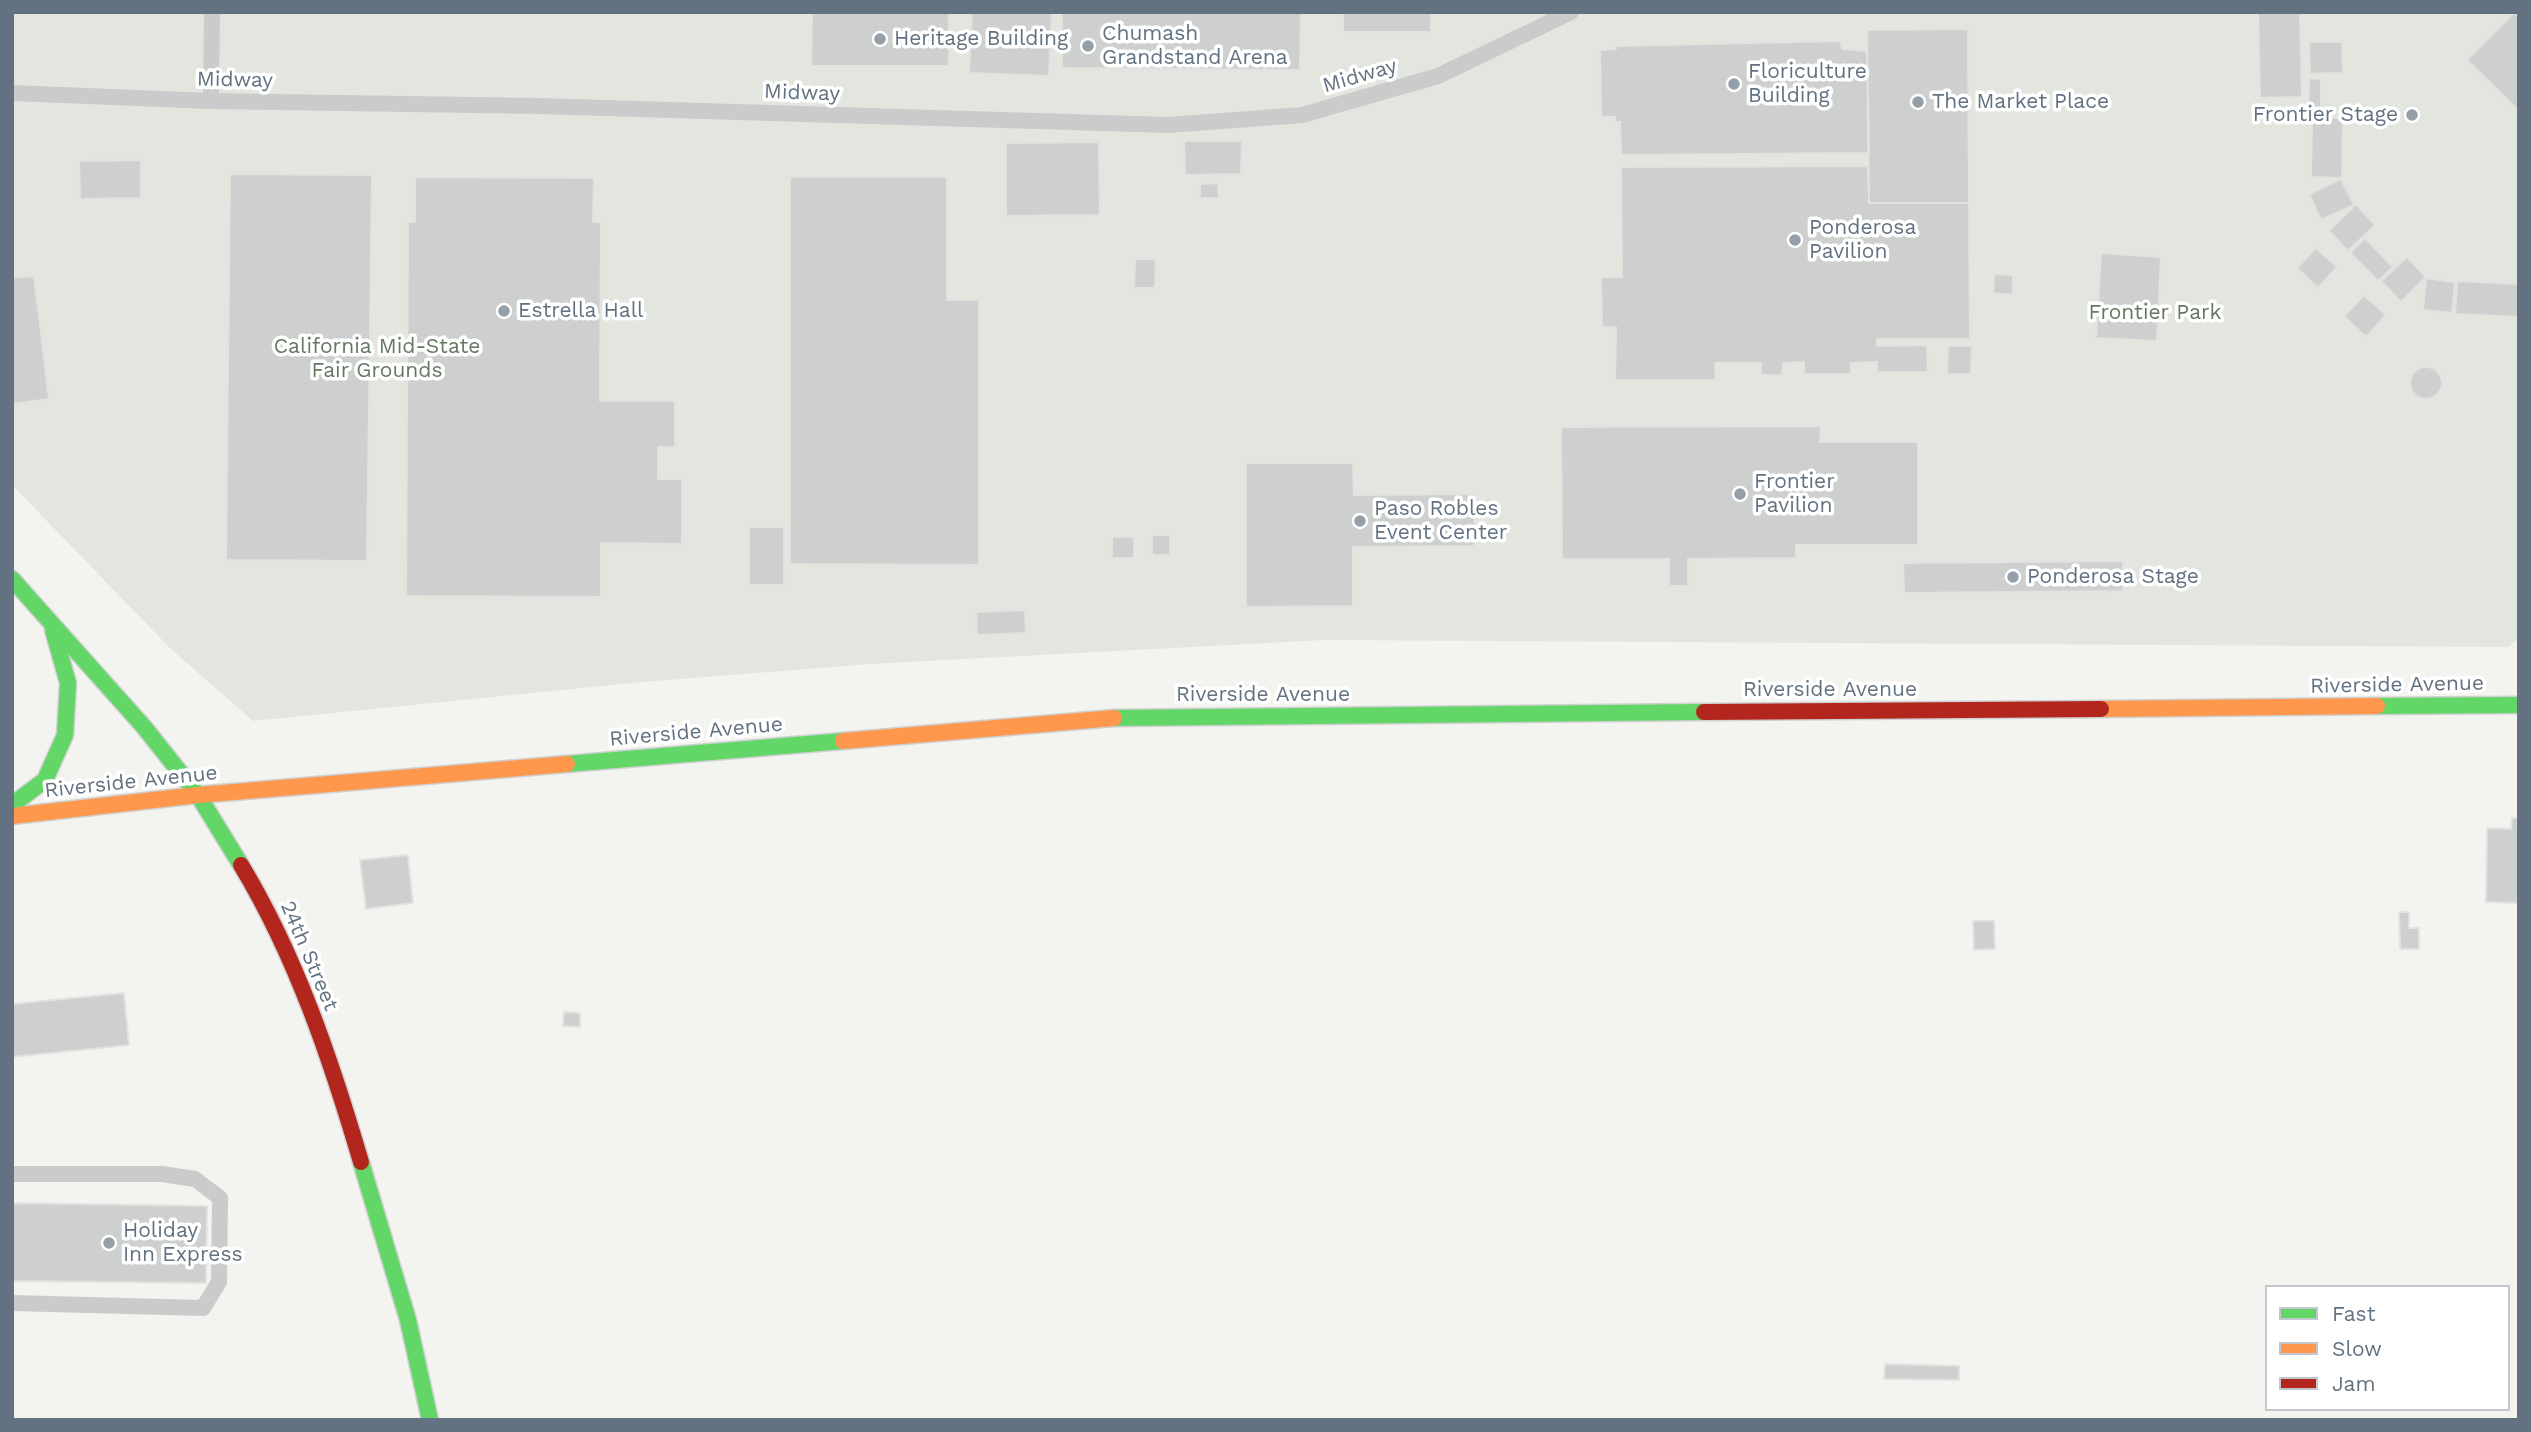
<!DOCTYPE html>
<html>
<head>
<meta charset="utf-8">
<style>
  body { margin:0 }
  #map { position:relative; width:2531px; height:1432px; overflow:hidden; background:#f3f3f0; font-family:"Work Sans",sans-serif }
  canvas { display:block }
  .frame { position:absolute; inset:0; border:14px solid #627281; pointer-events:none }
  .legend { position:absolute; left:2265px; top:1285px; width:245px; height:126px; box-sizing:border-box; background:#fff; border:2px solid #c0c7cd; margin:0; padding:9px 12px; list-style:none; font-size:21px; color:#627281 }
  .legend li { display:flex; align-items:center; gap:14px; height:35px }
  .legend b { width:35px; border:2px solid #c0c7cd }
</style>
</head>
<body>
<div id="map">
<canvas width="2531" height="1432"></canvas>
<div class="frame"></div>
<ul class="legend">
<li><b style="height:9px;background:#63d668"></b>Fast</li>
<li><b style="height:9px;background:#ff974d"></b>Slow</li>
<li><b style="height:9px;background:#b3261e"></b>Jam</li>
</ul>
</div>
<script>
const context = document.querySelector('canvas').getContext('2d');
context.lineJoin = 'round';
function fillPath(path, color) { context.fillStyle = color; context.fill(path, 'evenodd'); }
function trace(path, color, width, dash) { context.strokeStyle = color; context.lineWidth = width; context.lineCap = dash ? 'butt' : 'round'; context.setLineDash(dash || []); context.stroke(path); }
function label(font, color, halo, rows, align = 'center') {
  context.font = font + ' "Work Sans",sans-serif'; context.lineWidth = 7; context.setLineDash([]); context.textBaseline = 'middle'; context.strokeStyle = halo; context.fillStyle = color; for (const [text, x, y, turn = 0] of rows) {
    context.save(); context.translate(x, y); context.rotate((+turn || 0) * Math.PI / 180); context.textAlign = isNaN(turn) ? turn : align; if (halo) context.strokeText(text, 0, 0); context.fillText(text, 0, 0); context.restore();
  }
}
fillPath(new Path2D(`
  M 12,12 L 2519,12 L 2519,637 L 2509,647 L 1324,640 L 870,664 L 642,682 L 253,721 L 170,648 L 12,485 Z`), '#e2e6de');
const building = new Path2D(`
  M 812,12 L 949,12 L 949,66 L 811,66 Z
  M 972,12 L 1052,12 L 1049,76 L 969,73 Z
  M 1062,12 L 1301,12 L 1300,70 L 1062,68 Z
  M 1343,12 L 1431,12 L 1431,32 L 1343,32 Z
  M 2258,12 L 2300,12 L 2302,97 L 2260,98 Z
  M 2514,13 L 2519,17 L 2519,111 L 2467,60 Z
  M 1968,29 L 1969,203 L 1869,203 L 1867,30 Z
  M 1841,41 L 1842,49 L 1867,51 L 1869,153 L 1621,155 L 1620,122 L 1615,122 L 1615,117 L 1601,117 L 1600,50 L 1616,49 L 1616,46 Z
  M 2309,42 L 2342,42 L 2343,73 L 2310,74 Z
  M 2309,78 L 2321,79 L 2321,117 L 2308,118 Z
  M 2312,118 L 2343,118 L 2342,178 L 2311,177 Z
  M 1184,141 L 1242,141 L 1241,174 L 1185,175 Z
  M 1099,142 L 1100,215 L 1006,216 L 1006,143 Z
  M 141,160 L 141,198 L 80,199 L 79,161 Z
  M 1868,166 L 1869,203 L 1969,203 L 1970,339 L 1877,339 L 1877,346 L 1927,345 L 1928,372 L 1877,372 L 1877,362 L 1851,363 L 1851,374 L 1804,374 L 1804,362 L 1783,363 L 1782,375 L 1761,375 L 1761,363 L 1715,363 L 1716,380 L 1615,380 L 1616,327 L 1602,327 L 1601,277 L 1622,277 L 1621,167 Z
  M 230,174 L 372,175 L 367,561 L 226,560 Z
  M 415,177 L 594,178 L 593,222 L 601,222 L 600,401 L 675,401 L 675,447 L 658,447 L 658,479 L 682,479 L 682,544 L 601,543 L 601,597 L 406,596 L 408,222 L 415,222 Z
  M 790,177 L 947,177 L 947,300 L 979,300 L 979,565 L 790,564 Z
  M 2341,179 L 2354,205 L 2321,220 L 2309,194 Z
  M 1218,183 L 1219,198 L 1200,198 L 1200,184 Z
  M 2356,204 L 2375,225 L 2348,251 L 2329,231 Z
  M 2365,238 L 2393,267 L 2378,281 L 2350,253 Z
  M 2316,248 L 2337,267 L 2318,288 L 2297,268 Z
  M 2101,253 L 2161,257 L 2157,341 L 2096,338 Z
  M 2407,257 L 2426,277 L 2401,302 L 2381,281 Z
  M 1135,259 L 1156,259 L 1155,288 L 1134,288 Z
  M 1994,274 L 2013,275 L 2013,295 L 1993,293 Z
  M 34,276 L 49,399 L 12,404 L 12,416 L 12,278 Z
  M 2426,278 L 2455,282 L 2452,313 L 2423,310 Z
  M 2457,281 L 2519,284 L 2519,317 L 2455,314 Z
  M 2364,295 L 2386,315 L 2366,337 L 2344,316 Z
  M 1948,346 L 1972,346 L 1971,374 L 1947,374 Z
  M2410 383a16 16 0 1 1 32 0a16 16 0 1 1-32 0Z
  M 1821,426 L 1820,442 L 1918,442 L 1918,545 L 1796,545 L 1796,558 L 1688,559 L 1688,586 L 1669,586 L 1669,559 L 1562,559 L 1561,427 Z
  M 1246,463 L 1353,463 L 1354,495 L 1475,494 L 1474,546 L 1353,547 L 1353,606 L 1246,607 Z
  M 749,527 L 784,527 L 784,585 L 749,585 Z
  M 1152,535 L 1170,535 L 1170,555 L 1152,555 Z
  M 1112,537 L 1134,537 L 1134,558 L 1112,558 Z
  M 2123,561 L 2123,591 L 1904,593 L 1903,563 Z
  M 1025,610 L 1026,633 L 977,635 L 976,612 Z
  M 2512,818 L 2519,818 L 2519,903 L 2486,902 L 2487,828 L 2511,829 Z
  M 408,855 L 413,903 L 366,909 L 360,860 Z
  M 2399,912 L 2409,912 L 2409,928 L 2419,928 L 2419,949 L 2400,949 Z
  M 1973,921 L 1994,921 L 1995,949 L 1974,950 Z
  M 124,993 L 129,1045 L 12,1057 L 12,1004 Z
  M 564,1012 L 580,1013 L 580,1027 L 563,1026 Z
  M 12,1203 L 207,1206 L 206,1283 L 12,1281 Z
  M 1885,1364 L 1959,1366 L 1959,1380 L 1884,1379 Z`);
fillPath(building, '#cecfcf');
trace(building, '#e2e2e0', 2);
const fast = new Path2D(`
  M 12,579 L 144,727 L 198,795 L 241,865
  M 2377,706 L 2519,705
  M 1114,718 L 1704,712
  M 567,764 L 843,741
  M 12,805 L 45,780 L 65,735 L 68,683 L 53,630
  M 361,1162 L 408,1320 L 430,1420`);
const slow = new Path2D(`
  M 2101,709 L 2377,706
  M 843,741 L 1114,718
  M 12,816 L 198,795 L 567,764`);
const jam = new Path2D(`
  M 1704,712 L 2101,709
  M 241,865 C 296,956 331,1060 361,1162`);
trace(fast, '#cfd1d0', 19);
trace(slow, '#cfd1d0', 19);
trace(jam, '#cfd1d0', 19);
trace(new Path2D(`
  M 12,93 L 211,101 L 538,106 L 1169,125 L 1302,115 L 1438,76 L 1571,12
  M 211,101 L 212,12
  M 12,1174 L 162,1174 L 195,1179 L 220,1198 L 219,1282 L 203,1308 L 12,1303`), '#cacccc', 16);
trace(fast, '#63d668', 16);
trace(slow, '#ff974d', 16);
trace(jam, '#b3261e', 16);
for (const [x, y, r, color] of [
  [880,39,7,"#959fa8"],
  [1088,46,7,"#959fa8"],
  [1734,84,7,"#959fa8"],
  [1918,102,7,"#959fa8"],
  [2412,115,7,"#959fa8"],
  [1795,240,7,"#959fa8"],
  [504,311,7,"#959fa8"],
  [1740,494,7,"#959fa8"],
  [1360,521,7,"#959fa8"],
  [2013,577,7,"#959fa8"],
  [109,1243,7,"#959fa8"]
]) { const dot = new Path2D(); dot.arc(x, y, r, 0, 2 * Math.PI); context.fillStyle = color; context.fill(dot); trace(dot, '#fff', 2.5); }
label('21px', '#627281', '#fff', [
  ["Chumash",1102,34],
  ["Grandstand Arena",1102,58],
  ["Heritage Building",894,39],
  ["Floriculture",1748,72],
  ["Building",1748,96],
  ["The Market Place",1932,102],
  ["Frontier Stage",2398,115,"right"],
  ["Ponderosa",1809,228],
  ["Pavilion",1809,252],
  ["Estrella Hall",518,311],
  ["Frontier",1754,482],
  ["Pavilion",1754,506],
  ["Paso Robles",1374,509],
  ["Event Center",1374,533],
  ["Ponderosa Stage",2027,577],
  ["Holiday",123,1231],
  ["Inn Express",123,1255]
], 'left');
label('21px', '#627281', '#fff', [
  ["Midway",1360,76,-16],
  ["Midway",235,80,1],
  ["Midway",802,93,2],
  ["Riverside Avenue",2397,685,-1],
  ["Riverside Avenue",1830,690],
  ["Riverside Avenue",1263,695],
  ["Riverside Avenue",696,732,-5],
  ["Riverside Avenue",131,782,-6],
  ["24th Street",309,956,67]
]);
label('21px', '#657861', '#fff', [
  ["Frontier Park",2155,313],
  ["California Mid-State",377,347],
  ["Fair Grounds",377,371]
]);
</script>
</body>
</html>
